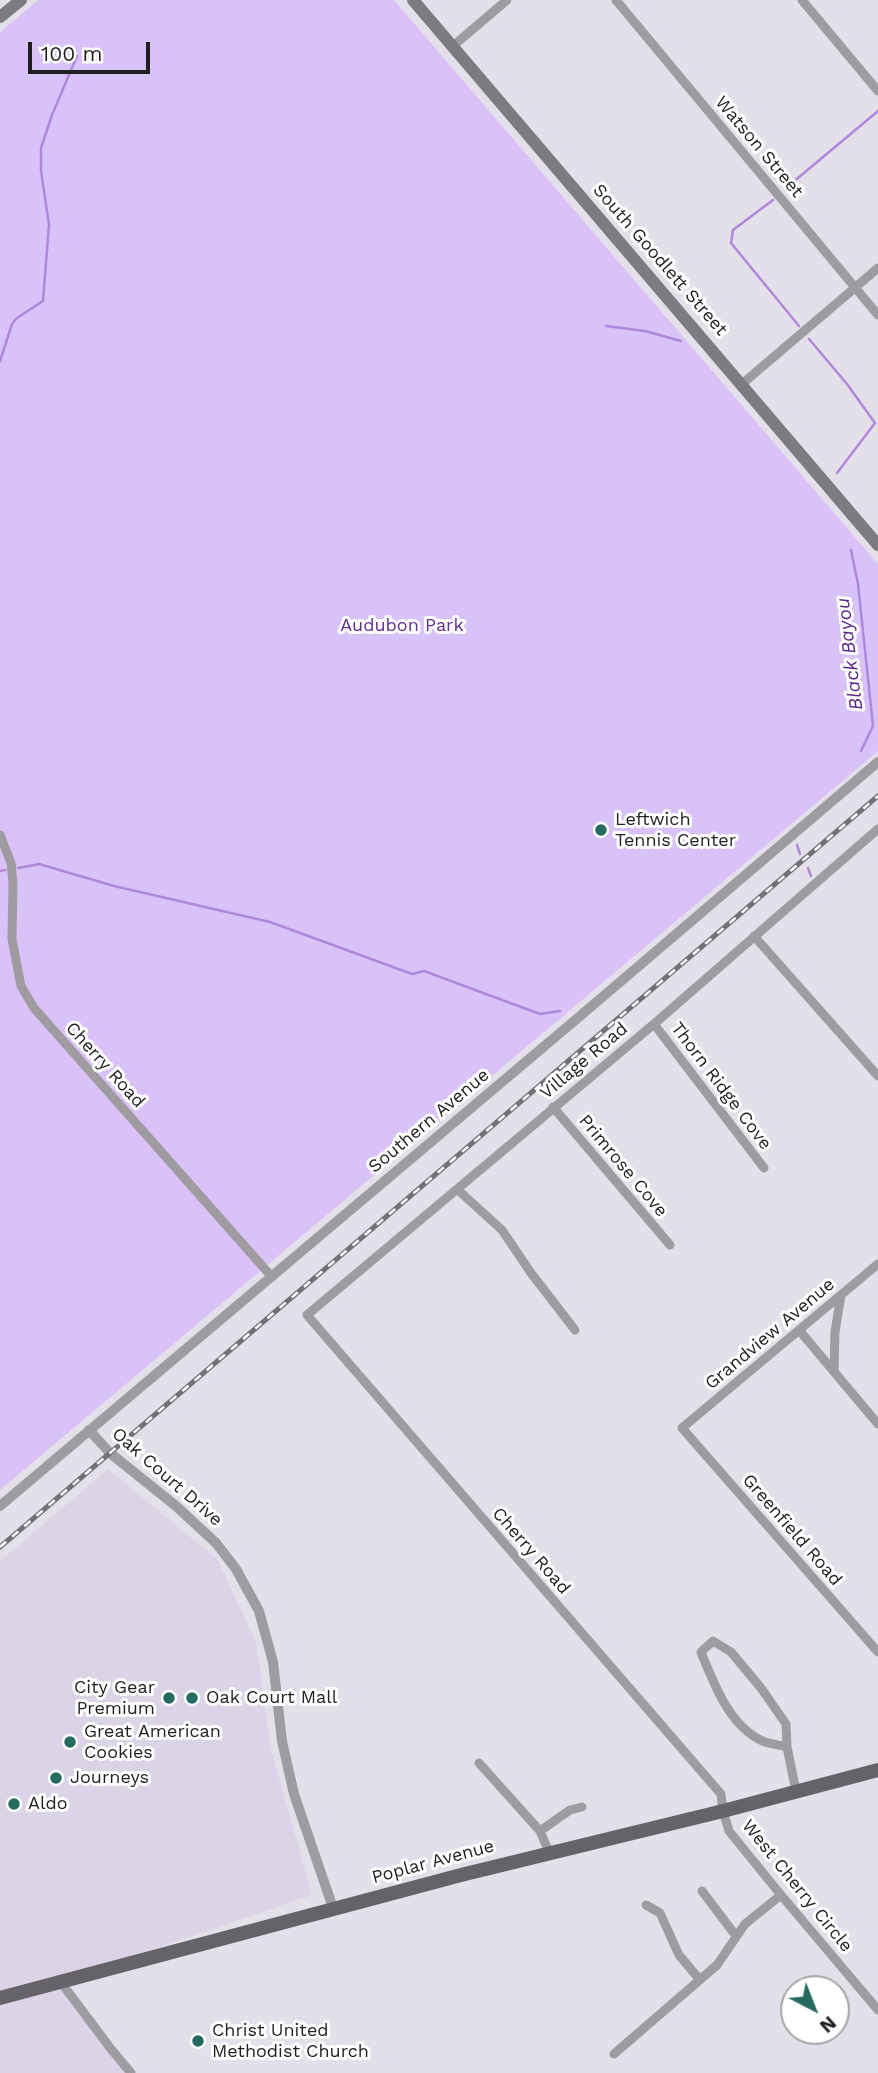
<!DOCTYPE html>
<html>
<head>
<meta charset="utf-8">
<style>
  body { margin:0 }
  #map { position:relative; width:878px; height:2073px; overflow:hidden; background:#e4e0ea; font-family:"Work Sans",sans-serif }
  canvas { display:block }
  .north { position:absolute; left:780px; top:1975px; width:70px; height:70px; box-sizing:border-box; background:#fff; border:2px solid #a6a5a7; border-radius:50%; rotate:138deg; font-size:19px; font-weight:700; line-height:28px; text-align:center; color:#201f22 }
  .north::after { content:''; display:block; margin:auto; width:24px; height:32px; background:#256a5e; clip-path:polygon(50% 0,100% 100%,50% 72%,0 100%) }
  .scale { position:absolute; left:28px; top:42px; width:122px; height:32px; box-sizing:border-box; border:4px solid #201f22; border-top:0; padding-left:9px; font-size:21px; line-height:24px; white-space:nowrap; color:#201f22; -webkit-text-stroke:5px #fff; paint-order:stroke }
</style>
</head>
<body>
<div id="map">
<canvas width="878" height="2073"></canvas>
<div class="north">N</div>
<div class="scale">100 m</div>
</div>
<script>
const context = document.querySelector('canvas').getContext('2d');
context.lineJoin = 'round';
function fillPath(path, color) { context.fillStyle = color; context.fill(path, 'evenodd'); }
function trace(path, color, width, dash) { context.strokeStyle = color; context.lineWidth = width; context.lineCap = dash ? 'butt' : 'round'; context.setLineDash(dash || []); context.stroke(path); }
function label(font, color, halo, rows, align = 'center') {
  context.font = font + ' "Work Sans",sans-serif'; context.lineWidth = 6; context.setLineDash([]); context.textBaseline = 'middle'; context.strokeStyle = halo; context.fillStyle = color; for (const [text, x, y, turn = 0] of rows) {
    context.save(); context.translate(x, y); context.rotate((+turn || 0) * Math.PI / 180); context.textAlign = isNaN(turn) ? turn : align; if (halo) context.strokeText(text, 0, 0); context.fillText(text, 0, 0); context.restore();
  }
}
fillPath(new Path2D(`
  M 108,1469 L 218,1560 L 256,1642 L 271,1749 L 312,1895 L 60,1981 L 133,2073 L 0,2073 L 0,1561 Z`), '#dbd4e6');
fillPath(new Path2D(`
  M 38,0 L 394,0 L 878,564 L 878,751 L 0,1490 L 0,32 Z`), '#d9c2f8');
trace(new Path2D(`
  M 786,188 L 878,111
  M 773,200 L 733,230 L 731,243 L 799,326
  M 606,326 L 645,331 L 681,341
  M 809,339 L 847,384 L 875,423 L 837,473
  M 0,361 L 12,324 L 17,318 L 43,301 L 49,225 L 41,171 L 41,148 L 52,115 L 77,56
  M 851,550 L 858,584 L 873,726 L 861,751
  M 797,845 L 800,854
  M 18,868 L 39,864 L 114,886 L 270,922 L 412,974 L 424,971 L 540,1014 L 560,1011
  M 808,868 L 811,876
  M 0,871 L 5,870`), '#ae89db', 2.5);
trace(new Path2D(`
  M 616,0 L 878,315
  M 802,0 L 878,91
  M 453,46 L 507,0
  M 742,384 L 878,268
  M 878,829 L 654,1024 L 307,1315 L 721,1794 L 723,1811 L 729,1831 L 781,1895 L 878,2010
  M 0,835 L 11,863 L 13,883 L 12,939 L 21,986 L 34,1008 L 272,1277
  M 754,936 L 878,1076
  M 654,1024 L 764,1168
  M 553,1107 L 670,1245
  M 458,1190 L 502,1230 L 531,1273 L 575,1330
  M 878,1264 L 682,1428 L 878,1652
  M 799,1330 L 878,1424
  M 834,1372 L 835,1332 L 841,1295
  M 713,1641 L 731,1652 L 761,1688 L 786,1724 L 787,1747 C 780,1745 771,1744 765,1742 C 730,1728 714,1684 701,1652 Z
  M 787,1747 L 796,1791
  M 479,1763 L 540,1831 L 549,1852
  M 540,1831 L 570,1810 L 582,1807
  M 702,1891 L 736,1936
  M 646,1905 L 660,1913 L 679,1955 L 700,1980
  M 60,1981 L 111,2049 L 131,2073
  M 614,2054 L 717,1965 L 745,1924 L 781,1895`), '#9e9ca0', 9);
trace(new Path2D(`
  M 89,1430 L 110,1453 L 176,1506 L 216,1543 L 236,1569 L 259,1611 L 273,1662 L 282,1741 L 294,1794 L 333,1908
  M 0,1506 L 586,1011 L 878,762`), '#9e9ca0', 10);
trace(new Path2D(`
  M 413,0 L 878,545
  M 0,17 L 21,0`), '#7d7a80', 12);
trace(new Path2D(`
  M 0,1998 L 461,1875 L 723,1811 L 878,1770`), '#65626a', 14);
const rail = new Path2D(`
  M 0,1547 L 878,796`);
trace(rail, '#737177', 5);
trace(rail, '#fff', 2.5, [8]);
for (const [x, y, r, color] of [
  [601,830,7,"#256a5e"],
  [169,1698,7,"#256a5e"],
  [192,1698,7,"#256a5e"],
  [70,1742,7,"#256a5e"],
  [56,1778,7,"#256a5e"],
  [14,1804,7,"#256a5e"],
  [198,2041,7,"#256a5e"]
]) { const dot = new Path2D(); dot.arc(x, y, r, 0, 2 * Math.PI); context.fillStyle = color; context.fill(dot); trace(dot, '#fff', 2.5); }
label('18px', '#201f22', '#fff', [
  ["Watson Street",759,147,50],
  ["South Goodlett Street",660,260,49],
  ["Village Road",584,1061,-40],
  ["Cherry Road",105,1065,48],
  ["Thorn Ridge Cove",721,1086,53],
  ["Southern Avenue",429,1121,-40],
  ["Primrose Cove",623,1166,50],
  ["Grandview Avenue",770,1334,-40],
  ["Oak Court Drive",167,1477,41],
  ["Greenfield Road",792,1530,49],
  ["Cherry Road",531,1551,49],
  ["Poplar Avenue",433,1862,-15],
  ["West Cherry Circle",797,1886,51]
]);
label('18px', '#612f90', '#fff', [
  ["Audubon Park",402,626]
]);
label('18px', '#201f22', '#fff', [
  ["Leftwich",615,820],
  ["Tennis Center",615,841],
  ["City Gear",155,1688,"right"],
  ["Premium",155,1709,"right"],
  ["Oak Court Mall",206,1698],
  ["Great American",84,1732],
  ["Cookies",84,1753],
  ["Journeys",70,1778],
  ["Aldo",28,1804],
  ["Christ United",212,2031],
  ["Methodist Church",212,2052]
], 'left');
label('italic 19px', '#592687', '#fff', [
  ["Black Bayou",850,654,-97]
]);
</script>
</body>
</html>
